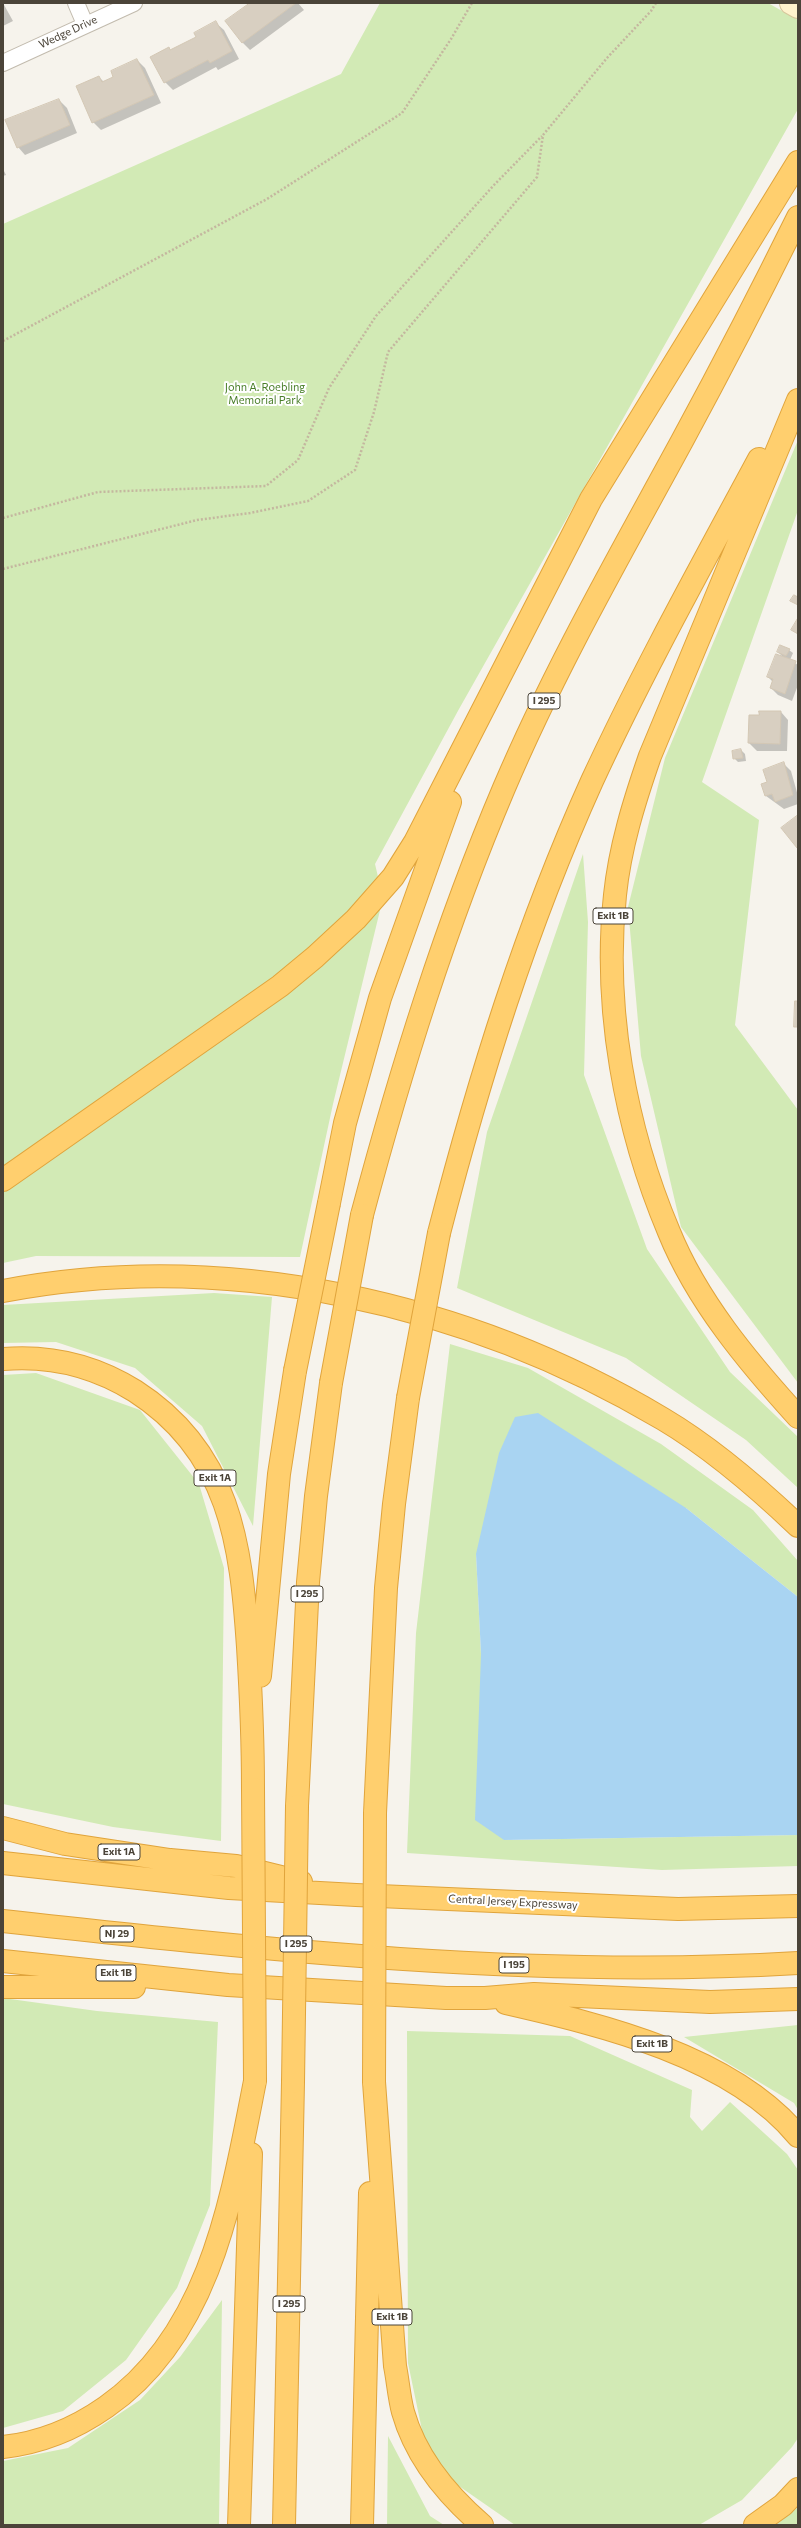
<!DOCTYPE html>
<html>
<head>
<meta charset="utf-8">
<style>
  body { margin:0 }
  #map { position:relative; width:801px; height:2528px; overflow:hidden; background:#f6f3ec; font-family:Commissioner,sans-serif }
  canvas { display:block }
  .frame { position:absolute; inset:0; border:4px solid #4b4439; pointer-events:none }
</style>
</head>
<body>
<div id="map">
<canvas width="801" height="2528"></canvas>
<div class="frame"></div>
</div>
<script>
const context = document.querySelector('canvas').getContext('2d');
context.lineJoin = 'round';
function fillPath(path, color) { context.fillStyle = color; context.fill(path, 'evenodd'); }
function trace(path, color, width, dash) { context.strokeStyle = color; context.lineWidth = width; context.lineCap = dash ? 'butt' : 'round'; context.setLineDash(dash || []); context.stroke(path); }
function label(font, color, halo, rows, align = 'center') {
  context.font = font + ' Commissioner,sans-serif'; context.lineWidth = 4; context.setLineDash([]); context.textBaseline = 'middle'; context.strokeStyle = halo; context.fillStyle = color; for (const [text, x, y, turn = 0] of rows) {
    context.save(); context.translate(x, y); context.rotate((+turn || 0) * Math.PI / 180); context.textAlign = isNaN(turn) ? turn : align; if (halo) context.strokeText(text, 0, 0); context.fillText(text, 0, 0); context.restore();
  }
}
fillPath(new Path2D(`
  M 380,3 L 768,3 L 798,20 L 798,109 L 459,709 L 375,864 L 383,898 L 333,1104 L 300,1257 L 36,1256 L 3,1263 L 3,224 L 341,74 Z
  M 798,440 L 798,510 L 702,782 L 759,820 L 735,1025 L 798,1110 L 798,1383 L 681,1227 L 641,1056 L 628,907 L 665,758 Z
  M 583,854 L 588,922 L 584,1075 L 647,1249 L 730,1372 L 798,1437 L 798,1488 L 746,1440 L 626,1358 L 457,1288 L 487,1132 Z
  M 214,1293 L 272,1297 L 253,1526 L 202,1426 L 135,1368 L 56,1342 L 3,1343 L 3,1305 Z
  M 450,1344 L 528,1368 L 661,1444 L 753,1510 L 798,1561 L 798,1597 L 686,1508 L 476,1554 L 481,1654 L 504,1840 L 798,1835 L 798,1866 L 662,1870 L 407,1853 L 416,1633 Z
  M 36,1373 L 140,1410 L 199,1484 L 224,1568 L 221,1841 L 113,1827 L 3,1804 L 3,1375 Z
  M 3,1998 L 97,2011 L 218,2022 L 210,2205 L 177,2288 L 126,2360 L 63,2411 L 3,2428 Z
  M 798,2025 L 798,2110 L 794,2103 L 684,2037 Z
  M 407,2031 L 570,2036 L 692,2090 L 690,2117 L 702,2131 L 730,2102 L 787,2154 L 798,2170 L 798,2438 L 792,2447 L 742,2500 L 699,2525 L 515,2525 L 443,2475 L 423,2435 L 408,2363 Z
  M 222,2300 L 219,2525 L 3,2525 L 3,2461 L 68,2448 L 140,2400 L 180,2357 Z
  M 388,2436 L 430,2516 L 444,2525 L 387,2525 Z
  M 798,2507 L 798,2525 L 776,2525 Z`), '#d2eab5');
fillPath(new Path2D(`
  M 538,1413 L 686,1508 L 798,1597 L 798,1835 L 504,1840 L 475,1820 L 481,1654 L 476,1554 L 499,1453 L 515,1417 Z`), '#a9d4f2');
fillPath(new Path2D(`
  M 3,3 L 13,21 L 3,26 Z
  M 251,3 L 298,3 L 304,10 L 250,50 L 242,42 Z
  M 216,23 L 224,30 L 239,59 L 218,70 L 216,67 L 173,90 L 165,82 L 168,48 L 171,51 L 197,37 Z
  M 137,60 L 145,68 L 161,103 L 101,130 L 93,122 L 99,77 L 104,82 L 115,77 Z
  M 59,100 L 67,108 L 77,133 L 25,155 L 18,147 Z
  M 3,169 L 6,175 L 3,176 Z
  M 789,650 L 793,653 L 790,660 L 798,665 L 798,685 L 792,701 L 778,695 L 771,688 L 773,682 L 768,677 L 784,658 L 778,652 Z
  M 781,712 L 788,720 L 787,751 L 757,751 L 749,743 Z
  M 741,750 L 745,754 L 746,761 L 738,762 L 734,758 Z
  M 783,763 L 791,771 L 798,796 L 798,804 L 784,809 L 766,796 L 762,785 L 769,782 Z`), '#0003');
const building = new Path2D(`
  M 250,3 L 296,3 L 242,43 L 225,21 Z
  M 216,21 L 232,51 L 210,63 L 208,60 L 164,83 L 150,57 L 169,47 L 170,50 L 196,37 L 194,33 Z
  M 137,59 L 154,95 L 92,123 L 76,86 L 99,76 L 102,82 L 113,77 L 111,71 Z
  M 59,99 L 70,125 L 17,148 L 5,120 Z
  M 794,595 L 798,597 L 798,605 L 790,601 Z
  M 798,618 L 798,634 L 791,630 Z
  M 780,645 L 790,649 L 786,656 L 777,652 Z
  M 776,654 L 796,661 L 785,694 L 770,688 L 773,679 L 767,677 Z
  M 759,711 L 781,711 L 780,744 L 748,743 L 749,715 L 759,715 Z
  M 741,749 L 743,758 L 733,759 L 732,751 Z
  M 784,762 L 793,795 L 775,802 L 772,794 L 765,796 L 761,784 L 767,782 L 763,770 Z
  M 798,815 L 798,847 L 797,848 L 781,828 Z
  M 795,1001 L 798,1001 L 798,1027 L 794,1027 Z`);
fillPath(building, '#d8cfc1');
trace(building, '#d3c7b4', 1);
const street = new Path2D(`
  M 76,3 L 85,24
  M 3,63 L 134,3`);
const secondary = new Path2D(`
  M 791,3 L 798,7`);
const highway = new Path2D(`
  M 798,400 L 650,756 C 634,802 620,847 615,895 C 603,1008 625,1128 669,1232 C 697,1301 748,1362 798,1417
  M 3,1180 L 280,986 L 315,957 L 356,919 L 393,877 L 415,842 L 591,499 L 798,162
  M 329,1203 L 345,1123 L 380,998 L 450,802
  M 362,1215 C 401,1069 445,927 504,788 C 555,668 620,555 682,441 C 722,367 761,292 798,217
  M 439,1233 C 479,1078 526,927 592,781 C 643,671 702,565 759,459
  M 3,1291 C 228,1248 468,1303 663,1419 C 712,1448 757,1487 798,1526
  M 3,1359 C 51,1355 95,1366 135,1391 C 230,1452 241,1544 248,1647 C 251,1695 253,1741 253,1789
  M 260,1676 L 279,1474 L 295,1371
  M 297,1806 L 308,1582 L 316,1496 L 331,1383
  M 375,1813 L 386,1588 L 394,1504 L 408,1398
  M 3,1828 L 65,1844 L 170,1860 L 236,1866 L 301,1882
  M 3,1863 L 229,1888 L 356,1895 L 678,1909 L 798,1906
  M 3,1921 C 267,1950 532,1979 798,1963
  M 3,1961 L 228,1985 L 446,1998 L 485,1998 L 534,1994 L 710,2002 L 798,1999
  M 3,1987 L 134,1987
  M 506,2003 C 602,2025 732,2056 798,2136
  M 374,2082 L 395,2366 C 398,2381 399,2397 403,2412 C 416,2458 446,2494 482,2525
  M 3,2447 C 40,2443 76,2428 106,2407 C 211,2334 232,2197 255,2081
  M 239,2525 L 251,2154
  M 284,2525 L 293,2082
  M 362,2525 L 370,2193
  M 755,2525 L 783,2505 L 798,2489`);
trace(street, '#c2bbae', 18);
trace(secondary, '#d6c79b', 24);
trace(highway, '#e0a43c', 24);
trace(new Path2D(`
  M 3,341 L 267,199 L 402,113 L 451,39 L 472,3
  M 3,518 L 98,492 L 266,486 L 298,460 L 329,388 L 376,316 L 494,185 L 542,136
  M 3,569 L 197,520 L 250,513 L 308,501 L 355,470 L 374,412 L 388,352 L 537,177 L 543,135 L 607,58 L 651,11 L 656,3`), '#c4b79f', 2.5, [2, 2]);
trace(street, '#fff', 16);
trace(secondary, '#fff3cd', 22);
trace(highway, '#ffcf6e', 22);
const highwayBridge = new Path2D(`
  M 295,1371 L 329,1203
  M 331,1383 L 362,1215
  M 408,1398 L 439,1233
  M 253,1789 L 255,2081
  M 293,2082 L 297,1806
  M 374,2082 L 375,1813`);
trace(highwayBridge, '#e0a43c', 24, []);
trace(highwayBridge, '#ffcf6e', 22);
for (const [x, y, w] of [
  [544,701,32],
  [613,916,40],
  [215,1478,42],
  [307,1594,32],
  [119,1852,42],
  [117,1934,34],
  [296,1944,32],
  [514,1965,30],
  [116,1973,40],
  [652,2044,40],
  [289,2304,32],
  [392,2317,40]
]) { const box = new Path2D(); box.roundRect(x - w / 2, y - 8, w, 16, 3); context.fillStyle = '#fff'; context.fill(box); trace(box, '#4b4439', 1); }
label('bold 10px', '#4b4439', null, [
  ["I 295",544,701],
  ["Exit 1B",613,916],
  ["Exit 1A",215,1478],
  ["I 295",307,1594],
  ["Exit 1A",119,1852],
  ["NJ 29",117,1934],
  ["I 295",296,1944],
  ["I 195",514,1965],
  ["Exit 1B",116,1973],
  ["Exit 1B",652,2044],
  ["I 295",289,2304],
  ["Exit 1B",392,2317]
]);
label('11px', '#4b4439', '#fff', [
  ["Wedge Drive",68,32,-25],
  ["Central Jersey Expressway",513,1902,3]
]);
label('11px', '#4a7f2a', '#fff', [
  ["John A. Roebling",265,387],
  ["Memorial Park",265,400]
]);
</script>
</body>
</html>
